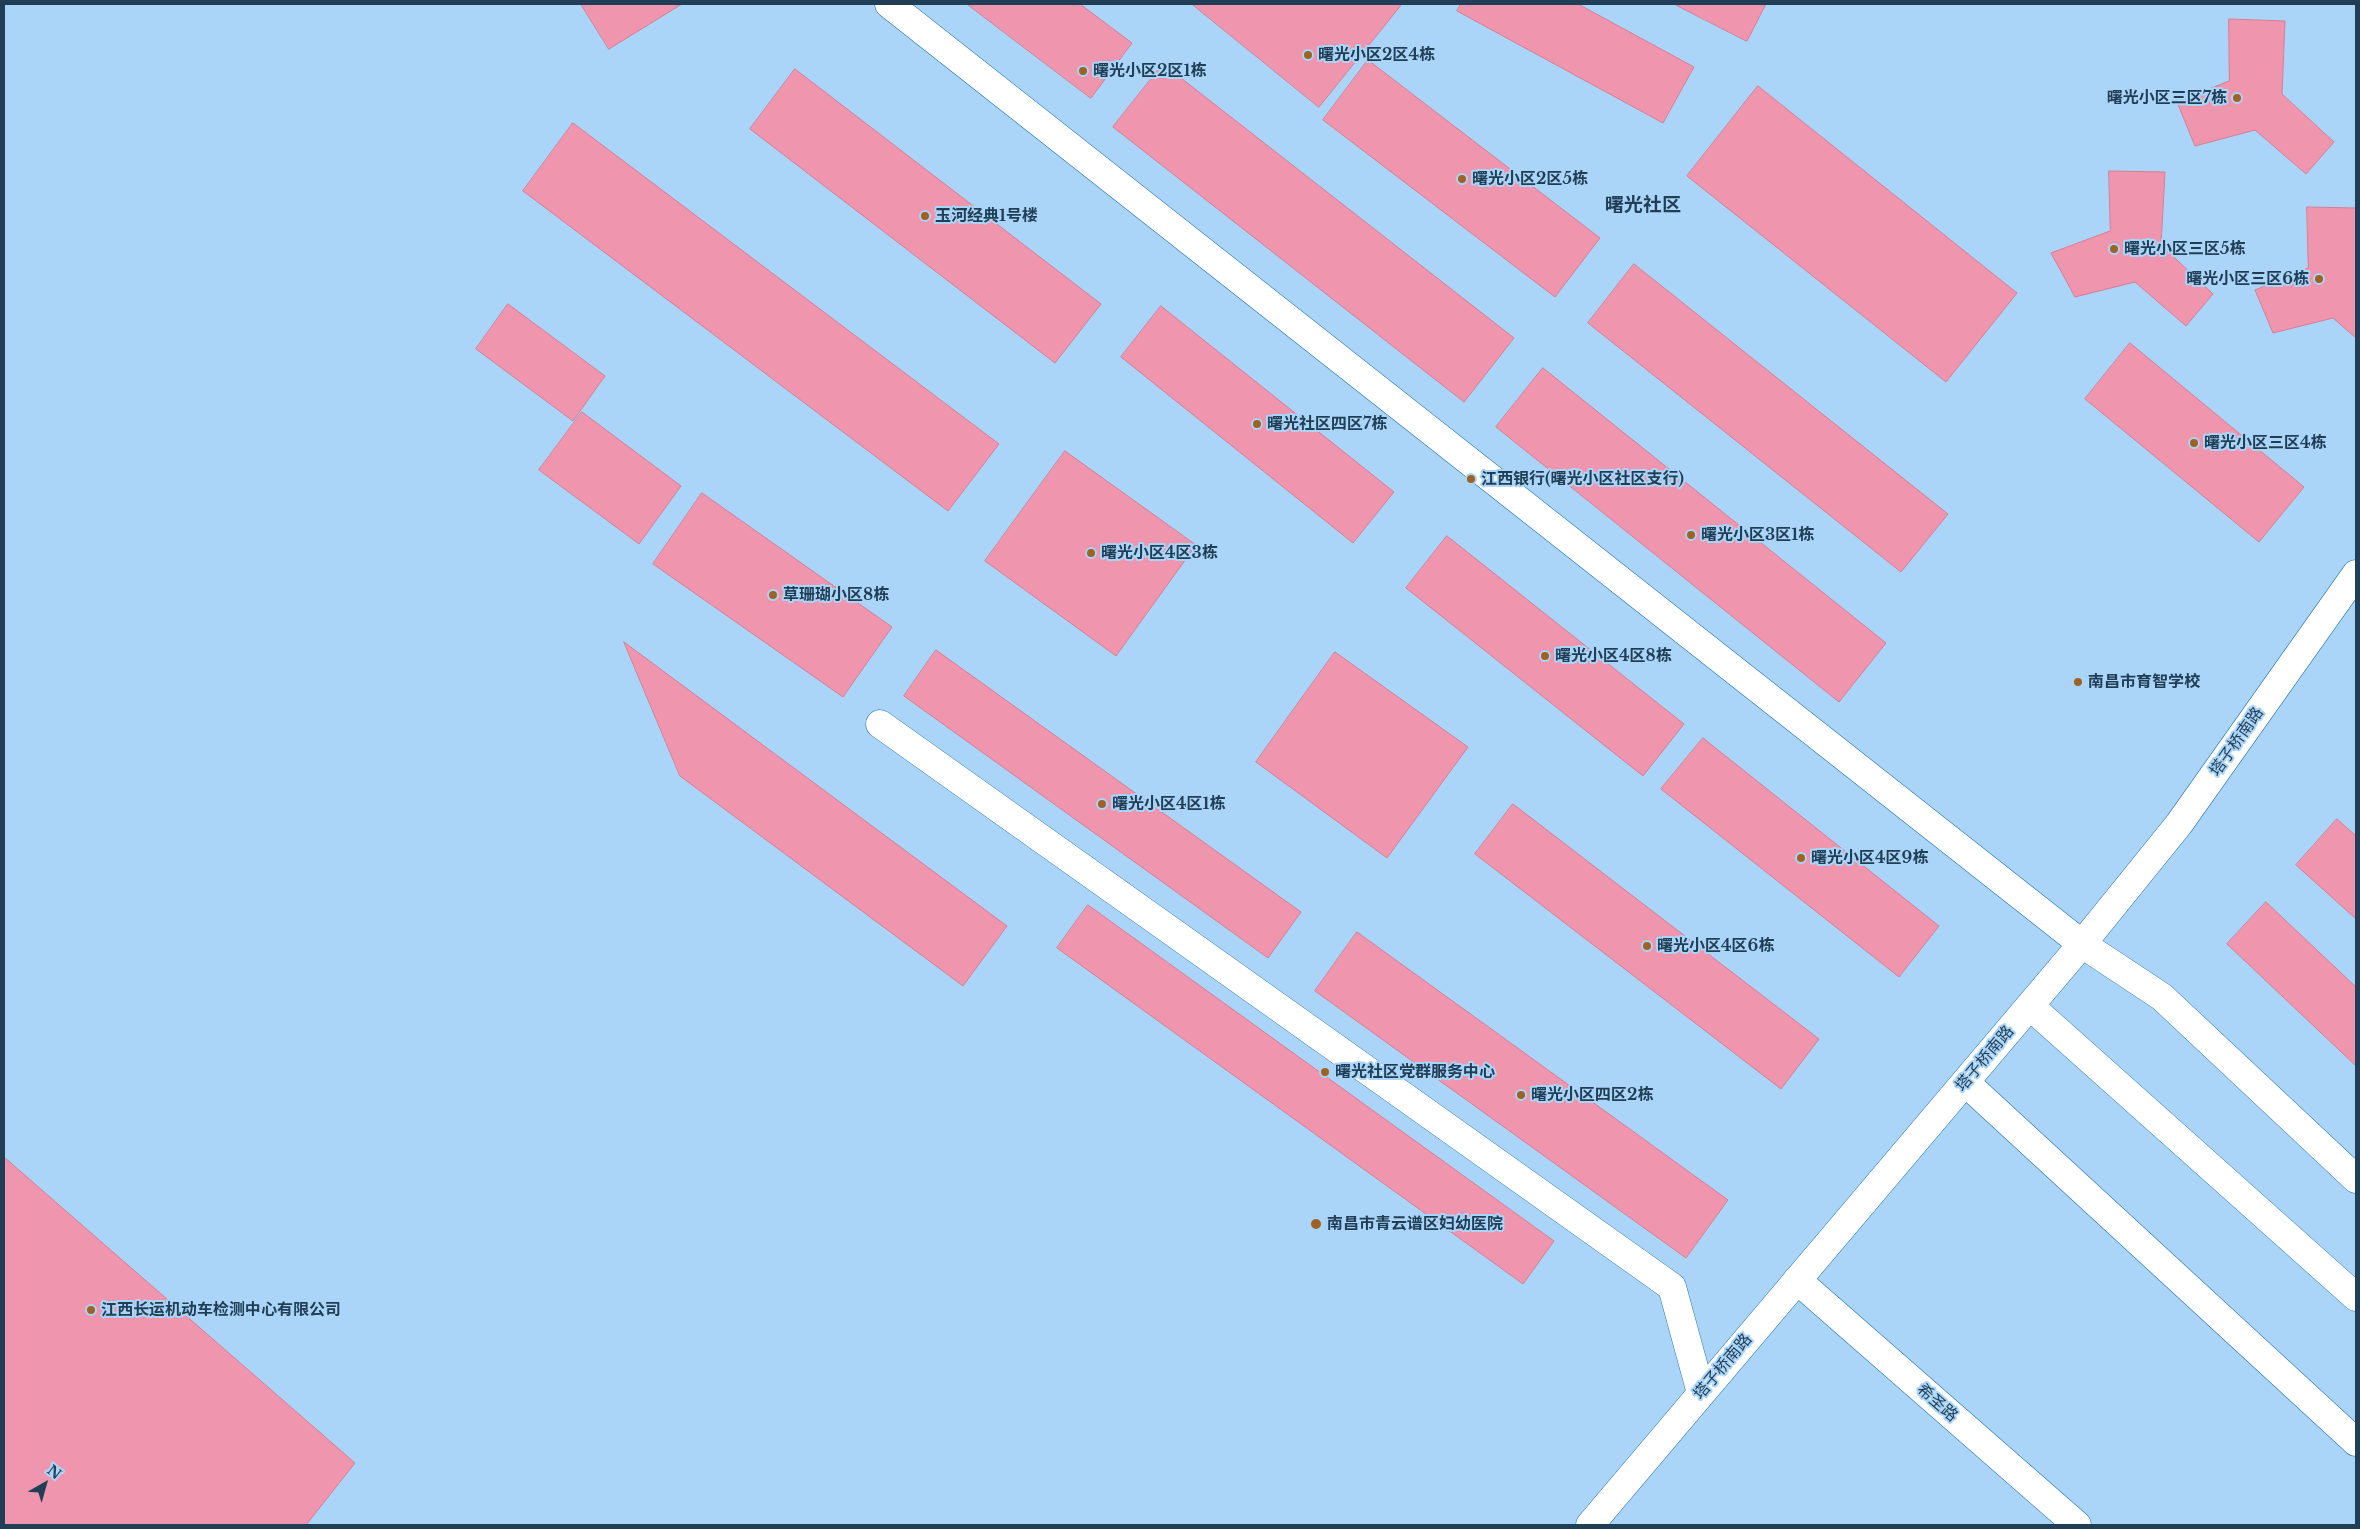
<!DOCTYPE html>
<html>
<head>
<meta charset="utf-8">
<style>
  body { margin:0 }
  #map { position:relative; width:2360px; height:1529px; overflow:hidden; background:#abd5f8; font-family:"Libre Baskerville",serif }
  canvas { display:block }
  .frame { position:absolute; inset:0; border:5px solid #203f56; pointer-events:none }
  .north { position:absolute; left:20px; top:1459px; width:50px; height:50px; -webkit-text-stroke:4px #abd5f8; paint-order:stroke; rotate:38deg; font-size:14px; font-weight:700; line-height:20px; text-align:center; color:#203f56 }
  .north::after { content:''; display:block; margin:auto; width:18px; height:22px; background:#203f56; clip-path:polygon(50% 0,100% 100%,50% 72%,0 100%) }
</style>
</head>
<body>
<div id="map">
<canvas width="2360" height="1529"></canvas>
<div class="frame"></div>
<div class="north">N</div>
</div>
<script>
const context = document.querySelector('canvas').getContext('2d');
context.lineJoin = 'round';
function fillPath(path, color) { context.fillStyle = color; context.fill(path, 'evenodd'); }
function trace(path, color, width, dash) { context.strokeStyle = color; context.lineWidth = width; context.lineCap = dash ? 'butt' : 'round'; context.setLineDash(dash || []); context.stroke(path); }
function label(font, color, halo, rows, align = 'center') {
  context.font = font + ' "Libre Baskerville","Noto Sans SC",serif'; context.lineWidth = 4; context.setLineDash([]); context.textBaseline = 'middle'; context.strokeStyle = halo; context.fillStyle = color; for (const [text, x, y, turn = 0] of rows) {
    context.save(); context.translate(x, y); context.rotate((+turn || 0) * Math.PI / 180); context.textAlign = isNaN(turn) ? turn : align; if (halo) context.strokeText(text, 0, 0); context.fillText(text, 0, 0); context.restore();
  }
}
const building = new Path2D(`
  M 581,4 L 682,4 L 609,49 Z
  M 967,4 L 1080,4 L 1132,43 L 1091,98 Z
  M 1192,4 L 1402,4 L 1319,107 Z
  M 1461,4 L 1578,4 L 1694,67 L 1663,123 L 1457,11 Z
  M 1674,4 L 1766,4 L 1747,41 Z
  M 2229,19 L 2285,21 L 2282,94 L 2334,142 L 2306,174 L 2255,130 L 2195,146 L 2177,102 L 2229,81 Z
  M 1368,60 L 1600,238 L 1555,297 L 1323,120 Z
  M 1163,64 L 1514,338 L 1464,402 L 1113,127 Z
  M 795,69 L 1101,304 L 1055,363 L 750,129 Z
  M 1758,86 L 2017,293 L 1946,382 L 1687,176 Z
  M 573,123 L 999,444 L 948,511 L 523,191 Z
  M 2109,171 L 2165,172 L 2161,245 L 2213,294 L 2186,326 L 2135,282 L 2075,297 L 2051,253 L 2110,231 Z
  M 2307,207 L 2356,208 L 2356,338 L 2333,318 L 2273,333 L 2255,290 L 2308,268 Z
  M 1634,264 L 1948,514 L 1901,572 L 1588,323 Z
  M 508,304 L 605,376 L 573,421 L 476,349 Z
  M 1161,306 L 1394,492 L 1353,543 L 1121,357 Z
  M 2130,343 L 2304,487 L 2259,542 L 2085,399 Z
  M 1543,368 L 1886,643 L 1839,702 L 1496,427 Z
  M 582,412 L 681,486 L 639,544 L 539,470 Z
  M 1065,451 L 1196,545 L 1116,656 L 985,561 Z
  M 702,493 L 892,627 L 843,697 L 653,564 Z
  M 1447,536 L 1684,724 L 1643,776 L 1406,588 Z
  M 624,642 L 1007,926 L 963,986 L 680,776 Z
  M 936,650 L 1301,912 L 1268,958 L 904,696 Z
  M 1335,652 L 1468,747 L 1387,858 L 1256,762 Z
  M 1703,738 L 1939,926 L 1899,977 L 1661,789 Z
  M 1513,804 L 1819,1039 L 1781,1089 L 1475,854 Z
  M 2337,819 L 2356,836 L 2356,919 L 2296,865 Z
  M 2266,902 L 2356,987 L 2356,1066 L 2227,944 Z
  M 1088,905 L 1554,1241 L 1523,1284 L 1057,948 Z
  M 1357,932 L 1728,1200 L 1686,1258 L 1315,991 Z
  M 4,1157 L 355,1463 L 306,1525 L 4,1525 Z`);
fillPath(building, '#ef96ae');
trace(building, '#d47e95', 1);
const minor = new Path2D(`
  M 889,4 L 2082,944 L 2162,997 L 2356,1179
  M 880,724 L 1672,1287 L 1701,1393
  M 2030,1006 L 2356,1297
  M 1965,1082 L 2356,1442
  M 1797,1280 L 2077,1525
  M 1590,1525 L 2082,944 L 2179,824 L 2356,574`);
trace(minor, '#216fa2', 29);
trace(minor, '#fff', 28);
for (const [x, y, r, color] of [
  [1308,55,5,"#9e6224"],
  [1083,71,5,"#9e6224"],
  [2237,98,5,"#9e6224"],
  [1462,179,5,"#9e6224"],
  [925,216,5,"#9e6224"],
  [2114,249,5,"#9e6224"],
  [2319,279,5,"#9e6224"],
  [1257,424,5,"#9e6224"],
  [2194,443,5,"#9e6224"],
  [1471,479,5,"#9e6224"],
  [1691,535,5,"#9e6224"],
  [1091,553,5,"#9e6224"],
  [773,595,5,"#9e6224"],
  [1545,656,5,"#9e6224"],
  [2078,682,5,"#9e6224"],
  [1102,804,5,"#9e6224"],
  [1801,858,5,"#9e6224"],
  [1647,946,5,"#9e6224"],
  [1325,1072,5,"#9e6224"],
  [1521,1095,5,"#9e6224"],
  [1316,1224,6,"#9e6224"],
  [91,1310,5,"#9e6224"]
]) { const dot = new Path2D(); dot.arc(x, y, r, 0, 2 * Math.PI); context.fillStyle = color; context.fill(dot); trace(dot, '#abd5f8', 2); }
label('bold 16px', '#203f56', '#abd5f8', [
  ["曙光小区2区4栋",1318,55],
  ["曙光小区2区1栋",1093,71],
  ["曙光小区三区7栋",2227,98,"right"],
  ["曙光小区2区5栋",1472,179],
  ["玉河经典1号楼",935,216],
  ["曙光小区三区5栋",2124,249],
  ["曙光小区三区6栋",2309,279,"right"],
  ["曙光社区四区7栋",1267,424],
  ["曙光小区三区4栋",2204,443],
  ["江西银行(曙光小区社区支行)",1481,479],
  ["曙光小区3区1栋",1701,535],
  ["曙光小区4区3栋",1101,553],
  ["草珊瑚小区8栋",783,595],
  ["曙光小区4区8栋",1555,656],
  ["南昌市育智学校",2088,682],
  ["曙光小区4区1栋",1112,804],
  ["曙光小区4区9栋",1811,858],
  ["曙光小区4区6栋",1657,946],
  ["曙光社区党群服务中心",1335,1072],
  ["曙光小区四区2栋",1531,1095],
  ["南昌市青云谱区妇幼医院",1327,1224],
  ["江西长运机动车检测中心有限公司",101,1310]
], 'left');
label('16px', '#203f56', '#abd5f8', [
  ["塔子桥南路",2237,742,-55],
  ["塔子桥南路",1985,1059,-50],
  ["塔子桥南路",1723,1367,-50],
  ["希圣路",1937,1403,41]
]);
label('bold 19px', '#203f56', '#abd5f8', [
  ["曙光社区",1643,206]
]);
</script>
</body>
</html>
